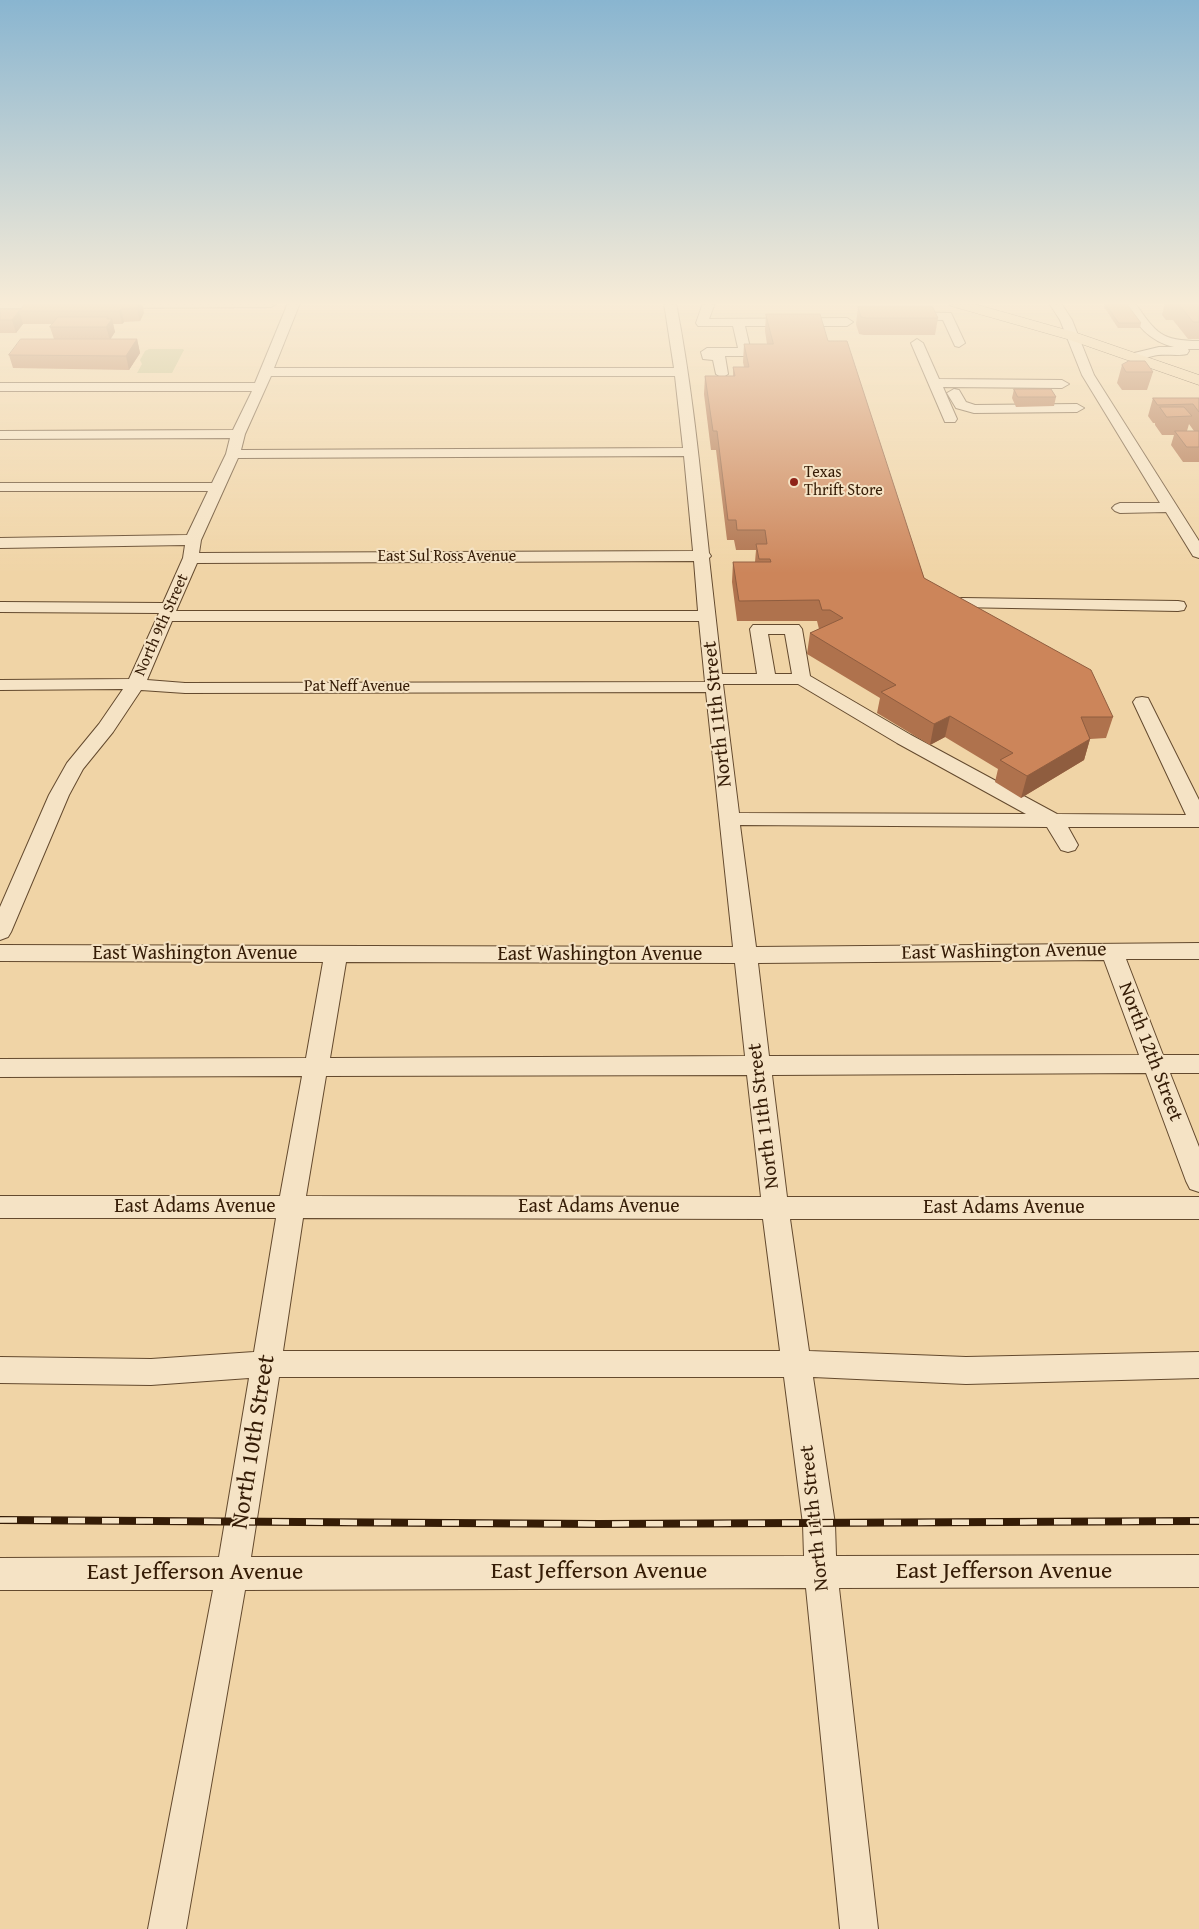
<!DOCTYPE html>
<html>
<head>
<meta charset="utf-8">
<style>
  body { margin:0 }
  canvas { display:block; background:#f0d4a6 }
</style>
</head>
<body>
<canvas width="1199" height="1929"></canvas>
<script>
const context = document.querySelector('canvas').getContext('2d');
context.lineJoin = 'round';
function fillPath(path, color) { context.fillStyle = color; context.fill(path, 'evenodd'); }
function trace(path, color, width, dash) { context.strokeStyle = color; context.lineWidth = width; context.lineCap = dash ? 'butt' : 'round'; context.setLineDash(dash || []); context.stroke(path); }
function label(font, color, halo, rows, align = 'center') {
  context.font = font + ' "Gentium Book Plus",serif'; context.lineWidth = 4; context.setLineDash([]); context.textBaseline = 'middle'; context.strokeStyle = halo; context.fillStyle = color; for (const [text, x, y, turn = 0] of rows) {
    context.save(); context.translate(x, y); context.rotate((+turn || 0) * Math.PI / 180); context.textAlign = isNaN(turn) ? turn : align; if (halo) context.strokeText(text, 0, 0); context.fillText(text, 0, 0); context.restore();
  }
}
fillPath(new Path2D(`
  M 149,349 L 183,349 L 184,350 L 172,373 L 137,373 L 142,364 L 140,360 L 145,351 Z`), '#bcbc84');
const minor = new Path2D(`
  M 0,303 L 59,303 L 60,304 L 54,308 L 0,308 Z
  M 106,303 L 277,303 L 271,307 L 111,308 L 107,306 Z
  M 288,303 L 300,303 L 274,368 L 674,368 L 664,303 L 676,303 C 692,385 700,469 709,553 L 711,556 L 709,558 L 722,674 L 757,674 L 750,629 L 753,625 L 799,625 L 802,629 L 810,676 L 911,735 L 1057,814 L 1186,815 L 1133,702 L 1136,698 L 1142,697 L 1148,698 L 1199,800 L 1199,827 L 1068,827 L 1078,845 L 1075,850 L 1068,852 L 1061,850 L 1047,827 L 740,825 L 756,947 L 1199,943 L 1199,959 L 1126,959 L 1163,1055 L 1199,1055 L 1199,1073 L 1170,1073 L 1199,1147 L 1199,1192 L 1190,1189 L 1186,1181 L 1146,1073 L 772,1075 L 787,1197 L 1199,1197 L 1199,1219 L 790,1219 L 809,1351 L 966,1357 L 1199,1352 L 1199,1378 L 966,1384 L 813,1377 L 835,1524 L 836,1556 L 1199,1555 L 1199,1587 L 839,1588 L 878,1929 L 840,1929 L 806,1588 L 245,1590 L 186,1929 L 148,1929 L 213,1590 L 0,1590 L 0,1558 L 219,1557 L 249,1378 L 151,1385 L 0,1383 L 0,1357 L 151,1359 L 254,1352 L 276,1218 L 0,1218 L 0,1196 L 280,1196 L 302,1076 L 0,1077 L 0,1059 L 306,1058 L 323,962 L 0,961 L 0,945 L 733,947 L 706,692 L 185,693 L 141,690 L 113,732 L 83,769 L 69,795 L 11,932 L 8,937 L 0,940 L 0,907 L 49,795 L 67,763 L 99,724 L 123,689 L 0,690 L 0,680 L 129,679 L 159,613 L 0,612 L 0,602 L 163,603 L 183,558 L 185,545 L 0,548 L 0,538 L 187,535 L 208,491 L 0,491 L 0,483 L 212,483 L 226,454 L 230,438 L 0,439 L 0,431 L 233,430 L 252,391 L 0,391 L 0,383 L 255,383 ZM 271,376 L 675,376 L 683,448 L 241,450 L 245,434 ZM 684,456 L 693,551 L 199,553 L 201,540 L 238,458 ZM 694,561 L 698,611 L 176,611 L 197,563 ZM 172,621 L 699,621 L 705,682 L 185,683 L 147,680 ZM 768,634 L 785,634 L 792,674 L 775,674 ZM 723,684 L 798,684 L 897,743 L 1026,814 L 739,813 ZM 1104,960 L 1139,1055 L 769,1056 L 758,963 ZM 346,962 L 735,963 L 745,1056 L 330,1058 ZM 747,1075 L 761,1197 L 306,1196 L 326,1076 ZM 303,1218 L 763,1219 L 780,1351 L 283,1351 ZM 279,1377 L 784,1377 L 803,1524 L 804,1556 L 251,1557 Z
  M 703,303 L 715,303 L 709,319 L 847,318 L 853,322 L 847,326 L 745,326 L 751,352 L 745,356 L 725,356 L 728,374 L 722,378 L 716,374 L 713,360 L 703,359 L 701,352 L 707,348 L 738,348 L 733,326 L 698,326 L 696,323 Z
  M 1049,303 L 1061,303 L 1072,320 L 1094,375 L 1199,541 L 1199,558 L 1193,556 L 1166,512 L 1120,513 L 1115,511 L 1112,508 L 1115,505 L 1120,503 L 1160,503 L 1082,375 L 1060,320 Z
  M 1123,303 L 1135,303 C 1156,333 1161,341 1199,341 L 1199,349 L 1188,349 L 1189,351 L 1187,354 C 1178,356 1168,354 1158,355 C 1149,356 1139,362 1130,360 L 1128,357 L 1130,354 L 1159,347 L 1174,347 C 1148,341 1137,324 1123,303 Z
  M 908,312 L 951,313 L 965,343 L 959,347 L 955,346 L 943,320 L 904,319 L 902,316 L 904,313 Z
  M 917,339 L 923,343 L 939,379 L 1062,380 L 1069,384 L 1062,388 L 943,387 L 957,419 L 955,422 L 945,422 L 911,343 Z
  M 954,389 L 959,390 L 966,402 L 975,405 L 1077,404 L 1084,408 L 1077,412 L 974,413 L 956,408 L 947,393 Z
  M 962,598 L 1178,601 L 1184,602 L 1186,606 L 1184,610 L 1178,611 L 956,607 L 954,603 L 956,599 Z`);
const major = new Path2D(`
  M 949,303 L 971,303 L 1077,333 L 1199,375 L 1199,385 L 1067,339 L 951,306 Z`);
trace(minor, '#644a2e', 2);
trace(major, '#351c06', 1);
fillPath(minor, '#f5e3c5');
fillPath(major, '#f0d4a6');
const rail = new Path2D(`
  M 0,1520 L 600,1524 L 1199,1521`);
trace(rail, '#351c06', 8);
trace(rail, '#f5e3c5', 5.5, [17]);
fillPath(new Path2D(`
  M 25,303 L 142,303 L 144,313 L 140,321 L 124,322 L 122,324 L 113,324 L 115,332 L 110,339 L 137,339 L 140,353 L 129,370 L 13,368 L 9,355 L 54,339 L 50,327 L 53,324 L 23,324 L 16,333 L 0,333 L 0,309 L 21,309 Z
  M 1105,303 L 1141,323 L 1140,328 L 1118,328 L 1104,307 Z
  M 1165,303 L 1199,303 L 1199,339 L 1188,339 L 1173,320 L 1166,320 L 1162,315 Z
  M 858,307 L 938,318 L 935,335 L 864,335 L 859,334 L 856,324 Z
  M 766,314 L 828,341 L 924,578 L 1113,717 L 1106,738 L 1090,739 L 1084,760 L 1021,798 L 995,782 L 998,769 L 945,737 L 930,745 L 877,713 L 880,698 L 807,654 L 810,633 L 819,629 L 817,621 L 737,621 L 732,582 L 733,562 L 755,562 L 756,550 L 736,550 L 734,540 L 727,540 L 716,450 L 711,450 L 704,394 L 705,376 L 733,376 L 733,367 L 744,367 L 743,362 L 744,344 L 767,344 L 765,331 Z
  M 1122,365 L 1153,372 L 1147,390 L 1122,390 L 1117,383 Z
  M 1014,389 L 1056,397 L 1054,406 L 1016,407 L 1012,398 Z
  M 1153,398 L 1199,398 L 1199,462 L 1183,462 L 1171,445 L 1174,435 L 1162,435 L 1155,425 L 1155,423 L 1153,423 L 1148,416 ZM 1189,424 L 1194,431 L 1187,431 Z`), '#af724d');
fillPath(new Path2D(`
  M 140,303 L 142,303 L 144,313 L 140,321 L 137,308 Z
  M 121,309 L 124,322 L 122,324 L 119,311 Z
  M 19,311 L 23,324 L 16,333 L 12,320 Z
  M 108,317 L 110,322 L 112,319 L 115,332 L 110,340 L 106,327 L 107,319 Z
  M 137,339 L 140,353 L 129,370 L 126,356 Z
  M 950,716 L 945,737 L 930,745 L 934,724 Z
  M 1090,739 L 1084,760 L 1021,798 L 1027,776 Z`), '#8f5d3f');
const building = new Path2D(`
  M 25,303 L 140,303 L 137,308 L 121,309 L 119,311 L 19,311 L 12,320 L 0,320 L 0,309 L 21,309 Z
  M 1105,303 L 1126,303 L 1141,323 L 1119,323 Z
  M 1171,303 L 1199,303 L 1199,322 L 1193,322 L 1178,303 Z
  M 861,306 L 932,306 L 938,318 L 866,318 L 861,317 L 858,307 Z
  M 766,314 L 820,314 L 828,341 L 847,341 L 924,578 L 1091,670 L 1113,717 L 1081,717 L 1090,739 L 1027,776 L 1000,760 L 1013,753 L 950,716 L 934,724 L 881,692 L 896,685 L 810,633 L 843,618 L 830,610 L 822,610 L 819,600 L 739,601 L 733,562 L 771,562 L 770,559 L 759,559 L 756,544 L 767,544 L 765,530 L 737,530 L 736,520 L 728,520 L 717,431 L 713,431 L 705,376 L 735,376 L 733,367 L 749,367 L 744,344 L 773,344 Z
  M 58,317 L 108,317 L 107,319 L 112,319 L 106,327 L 50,327 Z
  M 21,339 L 137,339 L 126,356 L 9,355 Z
  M 1129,361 L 1145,361 L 1153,372 L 1126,372 L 1122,365 Z
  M 1014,389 L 1051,389 L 1056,397 L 1018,397 Z
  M 1153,398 L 1199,398 L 1199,412 L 1193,404 L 1158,405 Z
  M 1160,407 L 1184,407 L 1192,416 L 1167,417 Z
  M 1175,431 L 1199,431 L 1199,447 L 1187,447 Z`);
fillPath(building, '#cc855a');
trace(building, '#8f5d3f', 1);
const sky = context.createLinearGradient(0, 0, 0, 573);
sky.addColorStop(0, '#89b5d0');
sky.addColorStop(0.53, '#f8ecd7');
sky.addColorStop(1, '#f8ecd700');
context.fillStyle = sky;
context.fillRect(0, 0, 1199, 573);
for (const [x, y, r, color] of [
  [794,482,5,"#8f2418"]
]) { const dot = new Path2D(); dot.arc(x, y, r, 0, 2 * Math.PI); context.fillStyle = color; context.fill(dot); trace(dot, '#f5e3c5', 2); }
label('16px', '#351c06', '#f5e3c5', [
  ["Texas",804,473],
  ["Thrift Store",804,491]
], 'left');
label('16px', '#351c06', '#f5e3c5', [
  ["East Sul Ross Avenue",447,557],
  ["North 9th Street",162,625,-66],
  ["Pat Neff Avenue",357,687]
]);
label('20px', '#351c06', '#f5e3c5', [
  ["North 11th Street",718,714,-96],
  ["East Washington Avenue",1004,952,-1],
  ["East Washington Avenue",195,954],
  ["East Washington Avenue",600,955],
  ["North 12th Street",1150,1052,69],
  ["North 11th Street",764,1116,-97],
  ["East Adams Avenue",195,1207],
  ["East Adams Avenue",599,1207],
  ["East Adams Avenue",1004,1208],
  ["North 11th Street",815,1518,-96]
]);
label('24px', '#351c06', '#f5e3c5', [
  ["North 10th Street",254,1442,-81],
  ["East Jefferson Avenue",599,1572],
  ["East Jefferson Avenue",1004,1572],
  ["East Jefferson Avenue",195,1573]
]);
</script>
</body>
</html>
